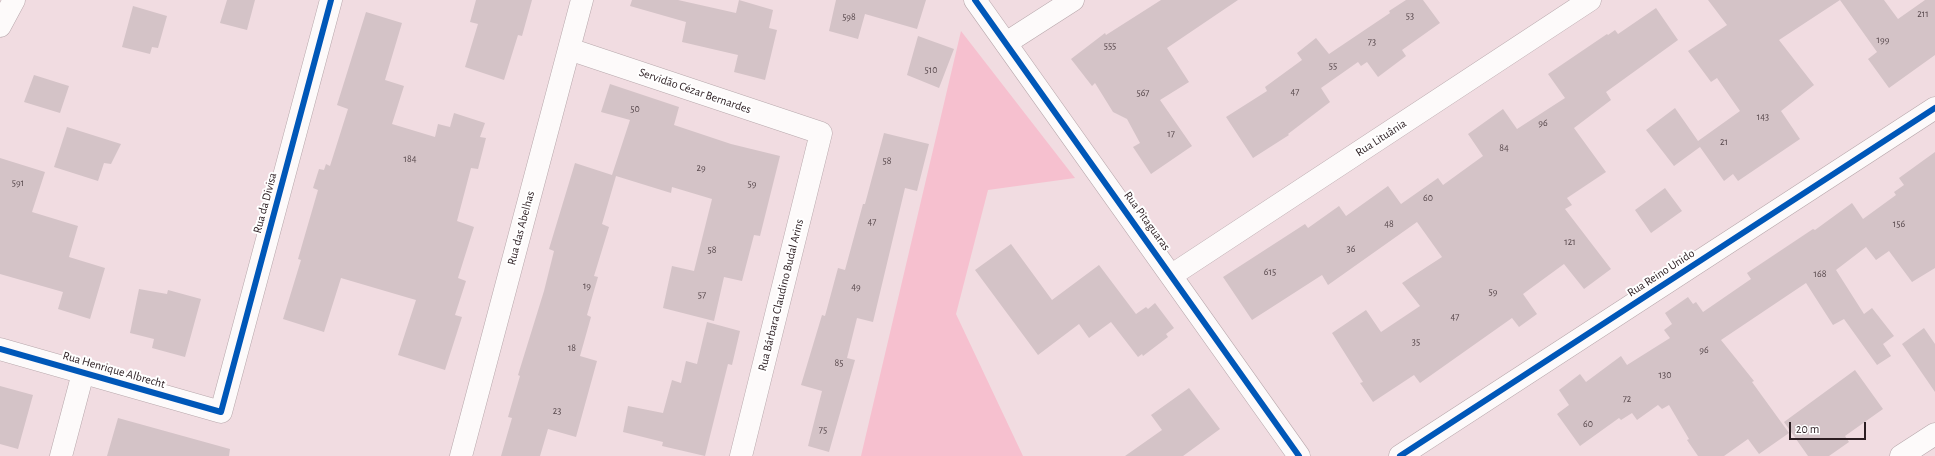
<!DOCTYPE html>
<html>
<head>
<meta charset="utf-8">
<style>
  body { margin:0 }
  #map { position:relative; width:1935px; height:456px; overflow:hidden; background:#f1dce1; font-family:"Alegreya Sans",sans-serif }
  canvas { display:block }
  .scale { position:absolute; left:1789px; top:422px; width:77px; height:18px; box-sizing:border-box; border:2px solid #2c1e22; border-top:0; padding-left:5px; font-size:12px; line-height:14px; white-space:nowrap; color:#2c1e22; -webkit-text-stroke:3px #fff; paint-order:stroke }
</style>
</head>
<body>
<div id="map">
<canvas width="1935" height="456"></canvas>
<div class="scale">20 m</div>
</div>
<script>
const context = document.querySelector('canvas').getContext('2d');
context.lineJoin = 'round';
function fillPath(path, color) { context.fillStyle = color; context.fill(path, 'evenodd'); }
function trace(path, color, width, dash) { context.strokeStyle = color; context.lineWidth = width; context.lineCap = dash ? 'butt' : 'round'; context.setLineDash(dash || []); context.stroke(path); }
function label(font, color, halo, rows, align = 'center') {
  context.font = font + ' "Alegreya Sans",sans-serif'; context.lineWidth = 4; context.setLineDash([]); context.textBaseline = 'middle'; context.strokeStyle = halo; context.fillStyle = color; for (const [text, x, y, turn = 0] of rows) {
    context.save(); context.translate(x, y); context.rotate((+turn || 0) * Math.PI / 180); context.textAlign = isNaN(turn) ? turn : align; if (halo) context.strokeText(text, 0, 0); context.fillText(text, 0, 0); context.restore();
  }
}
fillPath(new Path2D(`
  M 961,31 L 1075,178 L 988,190 L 956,314 L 1023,456 L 861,456 Z`), '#f6c0cf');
fillPath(new Path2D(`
  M 227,0 L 255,0 L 247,30 L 220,23 Z
  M 476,0 L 532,0 L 522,36 L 518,35 L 504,80 L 465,67 L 478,24 L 470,22 Z
  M 632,0 L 678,0 L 736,13 L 739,0 L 773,10 L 769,28 L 777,30 L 765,80 L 734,72 L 738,55 L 682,42 L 686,22 L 630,6 Z
  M 836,0 L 926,0 L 917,29 L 865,14 L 858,39 L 829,31 Z
  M 1161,0 L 1238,0 L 1167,48 L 1189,82 L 1160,100 L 1192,146 L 1151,174 L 1133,147 L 1140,143 L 1127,119 L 1113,112 L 1095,83 L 1092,86 L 1071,59 L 1105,33 L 1106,35 Z
  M 1406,0 L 1423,0 L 1440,23 L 1402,50 L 1406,56 L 1378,77 L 1367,62 L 1361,66 L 1358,62 L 1321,88 L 1330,102 L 1288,134 L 1289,135 L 1253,158 L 1226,117 L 1267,91 L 1265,87 L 1302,60 L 1297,53 L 1316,38 L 1329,54 L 1390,13 L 1389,11 Z
  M 1708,0 L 1884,0 L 1898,19 L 1925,0 L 1935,0 L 1935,55 L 1889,88 L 1868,59 L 1877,52 L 1840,0 L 1779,40 L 1814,85 L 1781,111 L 1800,139 L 1738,181 L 1733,174 L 1724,181 L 1700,147 L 1674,166 L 1646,130 L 1675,108 L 1698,141 L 1740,111 L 1717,78 L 1711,82 L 1688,51 L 1727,25 Z
  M 133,6 L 167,16 L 158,48 L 152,47 L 150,54 L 122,47 Z
  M 1656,8 L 1678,40 L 1606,92 L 1611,100 L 1574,128 L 1606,172 L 1567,198 L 1572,205 L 1565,209 L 1611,269 L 1584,289 L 1564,264 L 1523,294 L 1537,314 L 1519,327 L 1512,318 L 1420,383 L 1414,375 L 1373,402 L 1360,383 L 1363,382 L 1332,333 L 1366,310 L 1381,332 L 1420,306 L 1402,283 L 1442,257 L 1417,222 L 1328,285 L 1322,275 L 1252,320 L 1223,277 L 1305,224 L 1308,228 L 1339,206 L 1346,216 L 1388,186 L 1401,204 L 1438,178 L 1443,185 L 1483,156 L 1468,134 L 1503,109 L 1517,129 L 1565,98 L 1548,74 L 1607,34 L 1608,35 L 1615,30 L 1618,34 Z
  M 366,12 L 402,23 L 385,80 L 404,86 L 392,124 L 435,137 L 438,124 L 450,127 L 454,113 L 485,123 L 480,137 L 486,138 L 478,169 L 471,168 L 457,221 L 474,227 L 458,278 L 466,281 L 455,315 L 462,317 L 445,370 L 398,355 L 416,300 L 409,298 L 341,278 L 324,332 L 283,319 L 301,260 L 298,259 L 318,190 L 313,188 L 319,169 L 324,170 L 326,164 L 330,166 L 348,109 L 337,105 Z
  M 918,36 L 954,49 L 939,88 L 907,75 Z
  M 34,75 L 69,86 L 60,113 L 24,102 Z
  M 610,84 L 679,107 L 674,125 L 731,144 L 780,156 L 760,236 L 754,235 L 742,281 L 724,277 L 714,321 L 663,308 L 672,266 L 694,271 L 712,199 L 672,187 L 671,193 L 616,176 L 602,224 L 609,227 L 594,276 L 598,277 L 587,315 L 591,317 L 580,356 L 597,361 L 576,437 L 548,429 L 540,456 L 501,456 L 512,418 L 508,417 L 520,376 L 518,375 L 544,291 L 554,251 L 549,249 L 575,163 L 612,175 L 630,120 L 601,112 Z
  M 67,127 L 121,144 L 111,164 L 104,163 L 98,181 L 54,167 Z
  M 884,133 L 929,144 L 917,191 L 905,188 L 873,322 L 857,318 L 847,358 L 855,360 L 829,452 L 808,446 L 822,391 L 801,385 L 822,315 L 825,316 L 838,268 L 845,270 L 863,204 L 865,204 Z
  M 1935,152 L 1935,268 L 1912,282 L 1889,251 L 1876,260 L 1866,247 L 1836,270 L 1864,314 L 1872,308 L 1894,336 L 1883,344 L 1891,356 L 1877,365 L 1844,319 L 1833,325 L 1806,283 L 1721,340 L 1754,381 L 1752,382 L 1789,433 L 1759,454 L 1748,439 L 1724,456 L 1698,456 L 1687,440 L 1689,439 L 1669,405 L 1662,409 L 1658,405 L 1637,420 L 1632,413 L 1621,420 L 1619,418 L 1580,446 L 1557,414 L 1569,405 L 1559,390 L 1580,374 L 1586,382 L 1621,356 L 1627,365 L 1670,338 L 1664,330 L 1672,324 L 1665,313 L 1688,297 L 1693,304 L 1696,302 L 1703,312 L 1751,279 L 1747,273 L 1813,229 L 1815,230 L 1852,203 L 1863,219 L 1896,195 L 1894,192 L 1904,185 L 1899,178 Z
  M 0,158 L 45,172 L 32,212 L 78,226 L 69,257 L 105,268 L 90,319 L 58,309 L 63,292 L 0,274 Z
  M 1665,188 L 1682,211 L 1651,233 L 1635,210 Z
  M 1011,244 L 1052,300 L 1099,265 L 1136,314 L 1146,307 L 1148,309 L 1155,303 L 1174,328 L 1166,334 L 1168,337 L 1143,356 L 1142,354 L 1138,357 L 1111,322 L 1089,338 L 1079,324 L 1038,355 L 975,270 Z
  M 139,289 L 167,294 L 168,290 L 201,299 L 185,357 L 152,348 L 154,339 L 130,333 Z
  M 707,322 L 740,331 L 732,365 L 728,364 L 705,456 L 662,446 L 663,442 L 623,432 L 628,406 L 663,413 L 672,380 L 681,383 L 686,361 L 697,364 Z
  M 1924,328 L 1935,344 L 1935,392 L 1902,344 Z
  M 1855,370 L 1883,409 L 1845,436 L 1849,442 L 1829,456 L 1808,456 L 1784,422 Z
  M 0,386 L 33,395 L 18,449 L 0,444 Z
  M 1189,388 L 1220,429 L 1183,456 L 1125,456 L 1162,430 L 1151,415 Z
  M 118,418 L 230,449 L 229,456 L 107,456 Z`), '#d4c3c7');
const street = new Path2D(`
  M 1006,43 L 1073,0
  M 569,49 L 821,133 L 741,456
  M 1172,275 L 1590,0
  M 0,349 L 221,412 L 331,0
  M 61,456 L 83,373
  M 461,456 L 582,0
  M 1901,456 L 1935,434`);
const secondary = new Path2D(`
  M 975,0 L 1299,456
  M 0,26 L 14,0
  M 1400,456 L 1935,108`);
trace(street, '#b7a7ab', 23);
trace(secondary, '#b7a7ab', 23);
trace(street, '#fdfafa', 22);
trace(secondary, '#fdfafa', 22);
trace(new Path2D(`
  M 975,0 L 1299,456
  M 0,349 L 221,412 L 331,0
  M 1400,456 L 1935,108`), '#0057b8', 6);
label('10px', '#56474b', null, [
  ["211",1923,14],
  ["53",1410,16],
  ["598",849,17],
  ["199",1883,40],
  ["73",1372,42],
  ["555",1110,46],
  ["55",1333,66],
  ["510",931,70],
  ["47",1295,92],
  ["567",1143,93],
  ["50",635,109],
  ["143",1763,117],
  ["96",1543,123],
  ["17",1171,134],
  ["21",1724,142],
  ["84",1504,148],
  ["184",410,159],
  ["58",887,161],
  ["29",701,168],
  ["591",18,183],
  ["59",752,184],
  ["60",1428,198],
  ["47",872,222],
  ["48",1389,224],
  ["156",1899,224],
  ["121",1570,242],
  ["36",1351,249],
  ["58",712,250],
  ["615",1270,272],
  ["168",1820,274],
  ["19",587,286],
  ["49",856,287],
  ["59",1493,292],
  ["57",702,295],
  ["47",1455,317],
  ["35",1416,342],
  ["18",572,348],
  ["96",1704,350],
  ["85",839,363],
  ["130",1665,375],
  ["72",1627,399],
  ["23",557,411],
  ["60",1588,424],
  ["75",823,430]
]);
label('12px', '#2c1e22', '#fff', [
  ["Servidão Cézar Bernardes",695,91,19],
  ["Rua Lituânia",1381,138,-33],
  ["Rua da Divisa",265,203,-75],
  ["Rua Pitaguaras",1147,221,54],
  ["Rua das Abelhas",521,228,-75],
  ["Rua Reino Unido",1661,273,-33],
  ["Rua Bárbara Claudino Budal Arins",781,295,-76],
  ["Rua Henrique Albrecht",114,370,16]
]);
</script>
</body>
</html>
